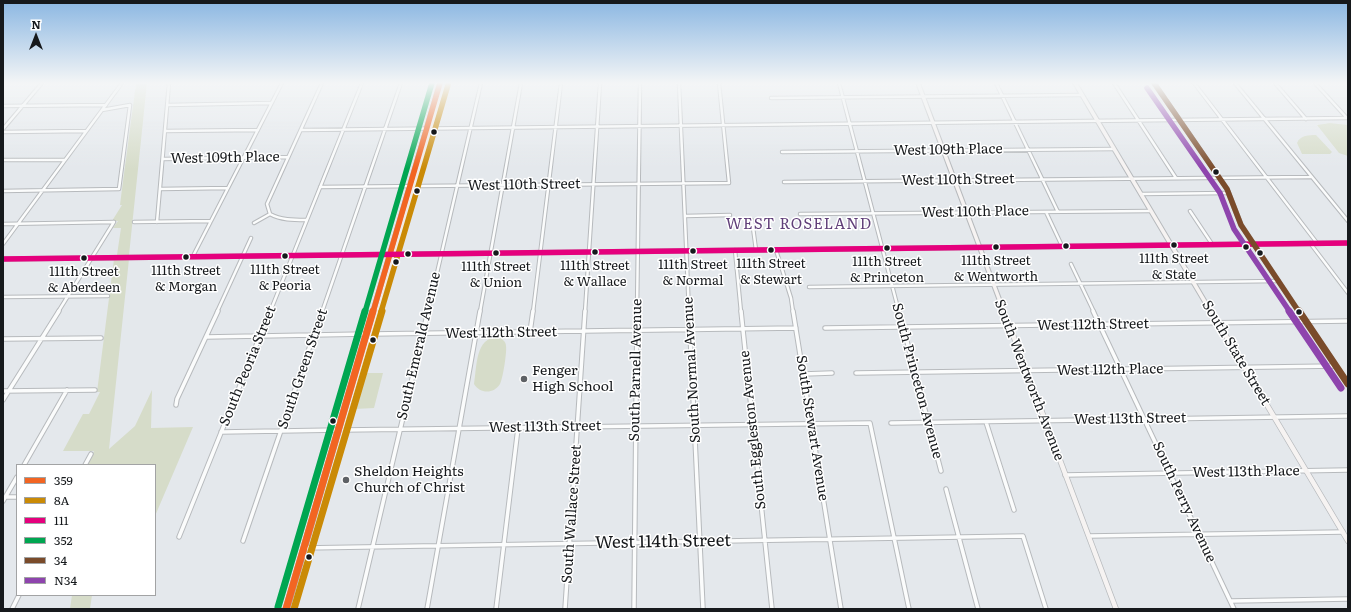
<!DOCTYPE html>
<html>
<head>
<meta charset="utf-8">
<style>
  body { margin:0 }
  #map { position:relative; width:1351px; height:612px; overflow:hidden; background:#e4e8ec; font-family:Literata,serif }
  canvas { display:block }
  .frame { position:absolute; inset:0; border:4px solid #16191c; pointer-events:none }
  .legend { position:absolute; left:16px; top:464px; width:140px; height:132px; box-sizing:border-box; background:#fff; border:1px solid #a2a3a4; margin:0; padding:5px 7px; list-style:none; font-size:12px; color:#16191c }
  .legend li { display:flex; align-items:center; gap:8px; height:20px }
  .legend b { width:20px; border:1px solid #a2a3a4 }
  .north { position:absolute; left:16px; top:16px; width:40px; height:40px; -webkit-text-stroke:3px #fff; paint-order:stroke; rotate:0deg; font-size:11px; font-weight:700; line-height:16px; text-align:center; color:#16191c }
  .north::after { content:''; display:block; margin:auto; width:14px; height:18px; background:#16191c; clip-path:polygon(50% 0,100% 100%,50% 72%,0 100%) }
</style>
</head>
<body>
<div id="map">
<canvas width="1351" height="612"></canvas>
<div class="frame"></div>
<ul class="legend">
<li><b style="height:5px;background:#f26522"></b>359</li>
<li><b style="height:5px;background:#ca8a06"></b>8A</li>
<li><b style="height:5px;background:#e5007d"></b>111</li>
<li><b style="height:5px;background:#00a651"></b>352</li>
<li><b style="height:5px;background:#7a4b2a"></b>34</li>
<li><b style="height:5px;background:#8e44ad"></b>N34</li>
</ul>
<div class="north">N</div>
</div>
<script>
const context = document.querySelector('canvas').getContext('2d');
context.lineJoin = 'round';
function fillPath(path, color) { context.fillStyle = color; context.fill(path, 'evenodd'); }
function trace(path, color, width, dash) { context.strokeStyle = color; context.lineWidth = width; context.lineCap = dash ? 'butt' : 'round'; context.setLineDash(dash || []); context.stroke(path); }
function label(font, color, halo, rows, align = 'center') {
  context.font = font + ' Literata,serif'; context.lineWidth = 3; context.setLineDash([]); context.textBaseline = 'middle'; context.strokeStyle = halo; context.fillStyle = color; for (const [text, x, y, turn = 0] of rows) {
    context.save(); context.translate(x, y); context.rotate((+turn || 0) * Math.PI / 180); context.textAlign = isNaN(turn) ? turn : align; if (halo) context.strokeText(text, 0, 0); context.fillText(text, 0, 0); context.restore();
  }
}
fillPath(new Path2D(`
  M 136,83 L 147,83 L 129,255 L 117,255 L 121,228 L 113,228 L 118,221 L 112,221 L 122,205 L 120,205 L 122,189 Z
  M 1330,123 L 1348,125 L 1348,156 L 1339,153 L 1317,125 Z
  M 1316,135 L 1332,152 L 1330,154 L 1302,154 L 1297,143 C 1300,135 1309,135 1316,135 Z
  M 114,259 L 129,259 L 109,449 L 135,426 L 152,390 L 151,428 L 193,427 L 155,516 L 155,465 L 87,465 L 94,451 L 63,451 L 83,414 L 89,414 L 100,392 L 97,392 Z
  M 498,337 C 502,339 506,341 506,346 C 507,352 503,378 500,384 C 494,394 480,394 474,384 C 477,367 475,337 498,337 Z
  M 365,373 L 383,373 L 374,408 L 355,409 Z
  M 72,595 L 92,595 L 90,609 L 70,609 Z`), '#d6dcc9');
const streetFar1 = new Path2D(`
  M 679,83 L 689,312
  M 839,83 L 899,312
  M 996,83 L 1058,212
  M 1114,83 L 1176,178
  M 1194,83 L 1317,243
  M 1235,83 L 1348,221
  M 1275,83 L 1306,119
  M 1315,83 L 1347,118
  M 771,98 L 1082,95
  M 167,105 L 271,103
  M 3,106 L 106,105
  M 3,129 L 42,83
  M 301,130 L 1348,118
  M 165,131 L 258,130
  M 3,132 L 86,131
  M 782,152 L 1114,149
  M 163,159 L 288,157
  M 3,160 L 65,160
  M 784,182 L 1311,177
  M 320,187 L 729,183 L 719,83
  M 160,189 L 228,188
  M 3,191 L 119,189 L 130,105 L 102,110
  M 1141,194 L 1229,193
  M 1190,211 L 1212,244
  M 1046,212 L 1062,246
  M 800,214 L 1151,211
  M 685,216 L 730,215
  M 306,220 C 293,220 281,220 270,214 L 267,204 L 322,83
  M 752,220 L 756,250
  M 134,222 L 211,221
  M 157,222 L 169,83
  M 254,223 L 270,214
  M 3,224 L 114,222
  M 1310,243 L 1348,293
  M 3,244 L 122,83
  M 735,250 L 741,312
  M 776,250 L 791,298 L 793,312
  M 193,256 L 282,83
  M 1071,264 L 1094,312
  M 809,287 L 1279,281
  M 3,297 L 108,296
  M 58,312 L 114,222
  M 217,312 L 251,238
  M 270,312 L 362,83
  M 322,312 L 401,83
  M 428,312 L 481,83
  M 480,312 L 521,83
  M 533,312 L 561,83
  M 585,312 L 600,83
  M 637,312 L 640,83`);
const street = new Path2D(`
  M 689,311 L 703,609
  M 741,311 L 772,609
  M 793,311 L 841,609
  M 899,311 L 941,471
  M 1093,311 L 1234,609
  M 825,328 L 1348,321
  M 530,332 L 533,311
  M 372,334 L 796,328
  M 206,337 L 366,334
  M 3,339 L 101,338
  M 856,373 L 1336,366
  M 804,374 L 832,373
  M 3,391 L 95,390
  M 3,400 L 59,311
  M 176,405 L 177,399 L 218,311
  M 986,422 L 1014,510
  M 891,423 L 1348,416
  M 344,430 L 870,423 L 909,609
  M 221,432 L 339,430
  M 24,465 L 67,390
  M 85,465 L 91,454
  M 1065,475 L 1348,470
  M 946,489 L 978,609
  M 5,497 L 17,497
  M 3,501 L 17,477
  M 1089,536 L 1343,532
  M 179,537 L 270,311
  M 243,541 L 322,311
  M 304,548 L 1023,536 L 1046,609
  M 1231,601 L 1348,599
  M 12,609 L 19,595
  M 358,609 L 428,311
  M 427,609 L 480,311
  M 496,609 L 518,428
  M 565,609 L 585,311
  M 634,609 L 637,311`);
const secondaryFar1 = new Path2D(`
  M 918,83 L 1004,312
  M 1075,83 L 1211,312
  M 1154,83 L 1227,189 L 1241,225 L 1299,312
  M 1096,246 L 1348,243
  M 3,259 L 1097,246`);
const secondary = new Path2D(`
  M 1004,311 L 1116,609
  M 1211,311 L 1348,541
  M 1299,311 L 1348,384`);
const primaryFar1 = new Path2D(`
  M 373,312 L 440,83
  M 378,312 L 444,83`);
const primary = new Path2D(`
  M 286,609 L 373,311
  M 293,609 L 379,311`);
trace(streetFar1, '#b7babd', 4.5);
trace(street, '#b7babd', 5.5);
trace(secondaryFar1, '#b7babd', 5.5);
trace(secondary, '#b7babd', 6);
trace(primaryFar1, '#b5aaa6', 6);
trace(primary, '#b5aaa6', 7);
trace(streetFar1, '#fbfcfc', 2.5);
trace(street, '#fbfcfc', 3.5);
trace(secondaryFar1, '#f6f3f2', 3.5);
trace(secondary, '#f6f3f2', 4.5);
trace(primaryFar1, '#f1ebe8', 4);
trace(primary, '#f1ebe8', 5);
trace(new Path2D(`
  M 373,312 L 440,83`), '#f26522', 5.5);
trace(new Path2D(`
  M 286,609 L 373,311`), '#f26522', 7);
trace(new Path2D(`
  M 381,312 L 448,85`), '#ca8a06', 5.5);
trace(new Path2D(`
  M 294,609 L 382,311`), '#ca8a06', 7);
trace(new Path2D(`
  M 3,259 L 1348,243`), '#e5007d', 5.5);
trace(new Path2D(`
  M 365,312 L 432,83`), '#00a651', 5.5);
trace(new Path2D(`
  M 278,607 L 365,311`), '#00a651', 7);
trace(new Path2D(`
  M 1154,83 L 1227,189 L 1241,225 L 1299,312`), '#7a4b2a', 5.5);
trace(new Path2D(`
  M 1299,311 L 1348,384`), '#7a4b2a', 7);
trace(new Path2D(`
  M 1147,88 L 1220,193 L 1234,229 L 1290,312`), '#8e44ad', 5.5);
trace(new Path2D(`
  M 1289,311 L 1341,388`), '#8e44ad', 7);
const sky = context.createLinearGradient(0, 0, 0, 169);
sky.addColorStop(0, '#8bb7e2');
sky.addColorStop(0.49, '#f3f5f6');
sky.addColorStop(1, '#f3f5f600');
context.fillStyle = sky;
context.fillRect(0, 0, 1351, 169);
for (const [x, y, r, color] of [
  [434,132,3.5,"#16191c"],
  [1216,172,3.5,"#16191c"],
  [417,191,3.5,"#16191c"],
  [1174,245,3.5,"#16191c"],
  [1066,246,3.5,"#16191c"],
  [996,247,3.5,"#16191c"],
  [1246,247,3.5,"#16191c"],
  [887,248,3.5,"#16191c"],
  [771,250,3.5,"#16191c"],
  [693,251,3.5,"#16191c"],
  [595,252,3.5,"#16191c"],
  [496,253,3.5,"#16191c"],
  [1260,253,3.5,"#16191c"],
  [408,254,3.5,"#16191c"],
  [285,256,3.5,"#16191c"],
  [186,257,3.5,"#16191c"],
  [84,258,3.5,"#16191c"],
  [396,262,3.5,"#16191c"],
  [1299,312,3.5,"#16191c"],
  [373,340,3.5,"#16191c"],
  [524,379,4,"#5e6165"],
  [333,421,3.5,"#16191c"],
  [346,480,4,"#5e6165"],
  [309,557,3.5,"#16191c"]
]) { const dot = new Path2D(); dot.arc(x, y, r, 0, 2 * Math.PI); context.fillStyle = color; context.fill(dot); trace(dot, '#fff', 1.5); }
label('13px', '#16191c', '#fff', [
  ["111th Street",1174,259],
  ["& State",1174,275],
  ["111th Street",996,261],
  ["& Wentworth",996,277],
  ["111th Street",887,262],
  ["& Princeton",887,278],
  ["111th Street",771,264],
  ["& Stewart",771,280],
  ["111th Street",693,265],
  ["& Normal",693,281],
  ["111th Street",595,266],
  ["& Wallace",595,282],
  ["111th Street",496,267],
  ["& Union",496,283],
  ["111th Street",285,270],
  ["& Peoria",285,286],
  ["111th Street",186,271],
  ["& Morgan",186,287],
  ["111th Street",84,272],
  ["& Aberdeen",84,288]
]);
label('14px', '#16191c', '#fff', [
  ["West 109th Place",948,150,-1],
  ["West 109th Place",225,158,-1],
  ["West 110th Street",958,180,-1],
  ["West 110th Street",524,185,-1],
  ["West 110th Place",975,212,-1],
  ["West 112th Street",1093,325,-1],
  ["West 112th Street",501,333,-1],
  ["South Emerald Avenue",419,346,-77],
  ["South State Street",1236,353,59],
  ["South Peoria Street",248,366,-68],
  ["South Green Street",303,369,-71],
  ["South Parnell Avenue",636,370,-89],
  ["South Normal Avenue",692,370,-93],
  ["West 112th Place",1110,370,-1],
  ["South Wentworth Avenue",1029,380,69],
  ["South Princeton Avenue",917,381,75],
  ["West 113th Street",1130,419,-1],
  ["West 113th Street",545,427,-1],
  ["South Stewart Avenue",812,428,81],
  ["South Eggleston Avenue",753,430,-96],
  ["West 113th Place",1246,472,-1],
  ["South Perry Avenue",1184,502,65],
  ["South Wallace Street",572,514,-86]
]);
label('14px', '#16191c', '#fff', [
  ["Fenger",532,371],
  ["High School",532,387],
  ["Sheldon Heights",354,472],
  ["Church of Christ",354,488]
], 'left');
context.letterSpacing = '1px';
label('15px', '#603f79', '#fff', [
  ["WEST ROSELAND",799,225]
]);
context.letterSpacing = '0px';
label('17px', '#16191c', '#fff', [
  ["West 114th Street",663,542,-1]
]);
</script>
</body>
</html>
